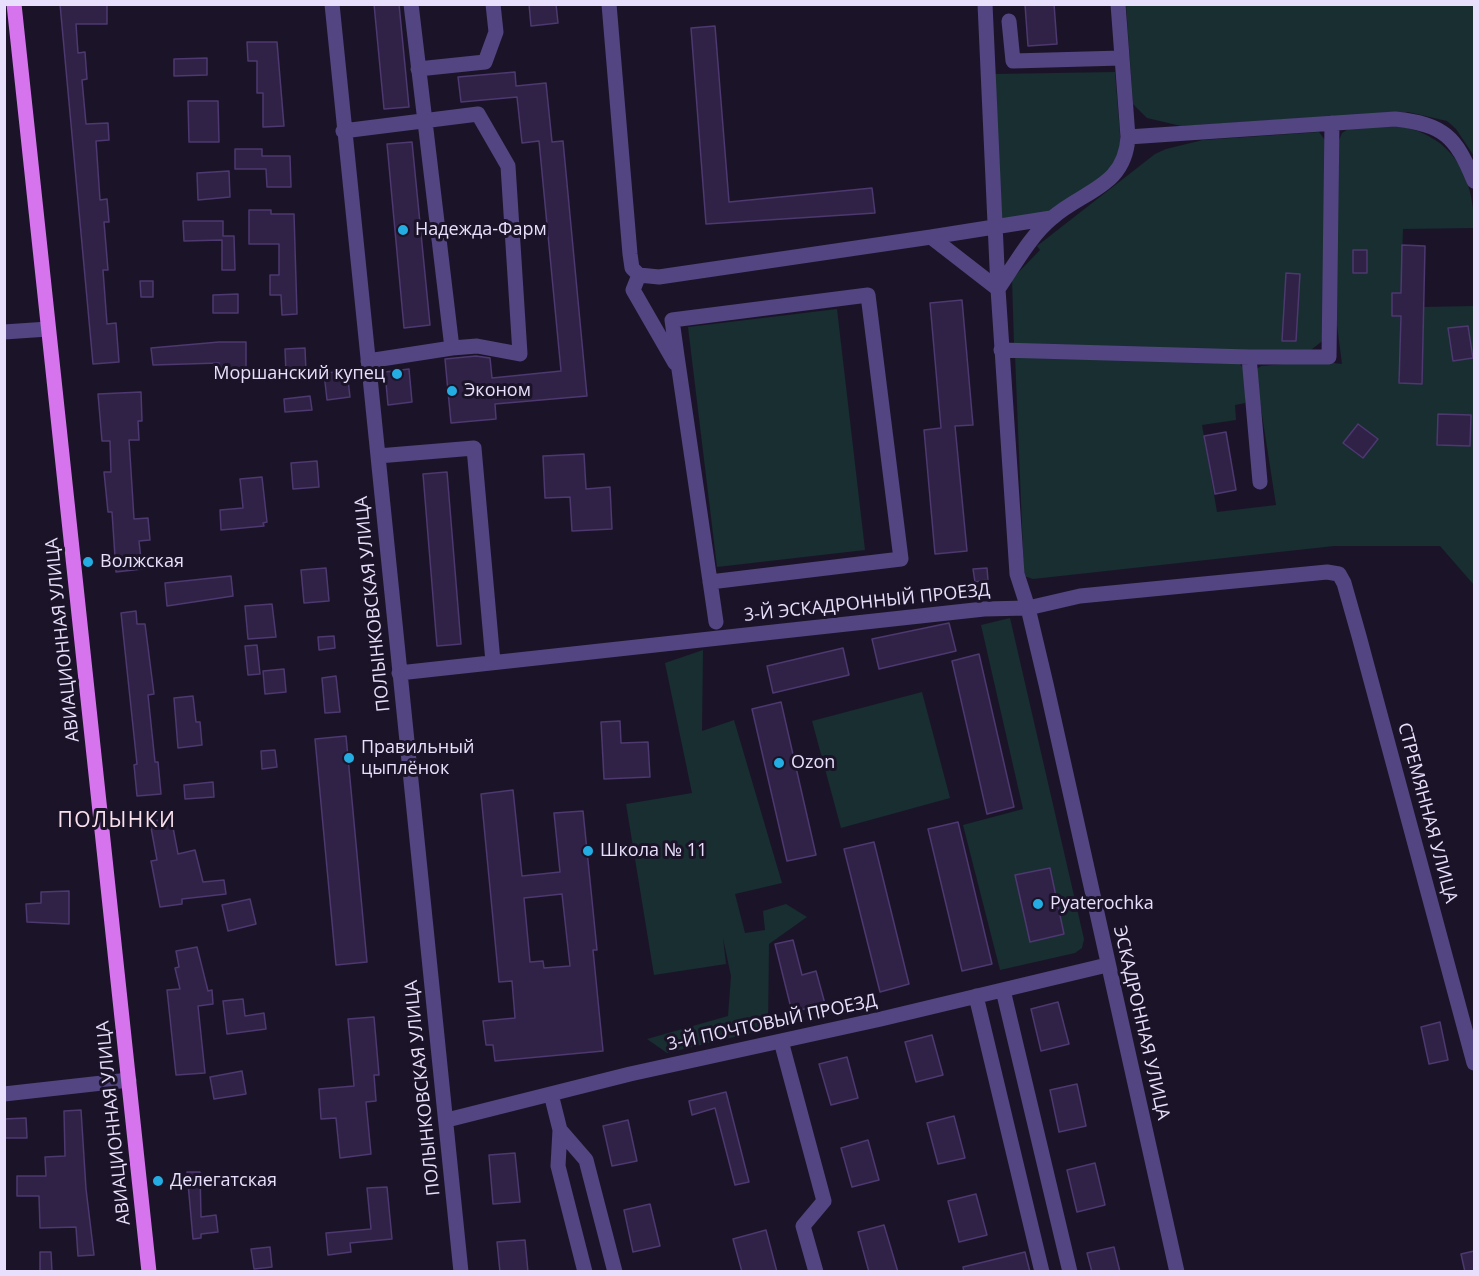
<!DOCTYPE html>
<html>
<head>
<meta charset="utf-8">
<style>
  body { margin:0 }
  #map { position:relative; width:1479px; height:1276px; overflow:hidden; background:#1b1428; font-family:"Open Sans",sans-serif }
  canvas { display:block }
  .frame { position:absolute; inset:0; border:6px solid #e7dffb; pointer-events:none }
</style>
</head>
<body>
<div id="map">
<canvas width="1479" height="1276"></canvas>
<div class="frame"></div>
</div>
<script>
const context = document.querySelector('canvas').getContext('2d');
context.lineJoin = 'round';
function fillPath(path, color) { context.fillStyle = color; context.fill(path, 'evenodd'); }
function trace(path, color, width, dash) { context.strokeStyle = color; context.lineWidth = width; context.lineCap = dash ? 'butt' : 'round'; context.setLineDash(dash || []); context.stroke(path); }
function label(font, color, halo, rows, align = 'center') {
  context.font = font + ' "Open Sans",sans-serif'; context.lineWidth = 6; context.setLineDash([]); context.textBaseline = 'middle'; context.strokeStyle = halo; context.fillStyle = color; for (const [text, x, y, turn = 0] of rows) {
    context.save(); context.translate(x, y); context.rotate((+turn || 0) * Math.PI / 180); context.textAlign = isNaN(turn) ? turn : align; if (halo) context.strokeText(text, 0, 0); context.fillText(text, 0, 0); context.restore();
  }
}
fillPath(new Path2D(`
  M 1126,5 L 1474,5 L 1474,156 L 1456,129 L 1447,121 L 1408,112 L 1181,126 L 1147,118 L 1133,104 Z
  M 1115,72 L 1121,146 L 1119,159 L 1096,184 L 1043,215 L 1002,223 L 994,74 Z
  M 1400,126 C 1453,137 1474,175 1474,228 L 1403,229 L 1401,293 L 1392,293 L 1392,315 L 1401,316 L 1399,383 L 1421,383 L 1424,307 L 1474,306 L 1474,585 L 1440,546 L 1334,546 L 1033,579 L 1024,576 L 1015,355 L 1238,362 L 1246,371 L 1245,403 L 1235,405 L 1236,420 L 1202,425 L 1217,512 L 1276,505 L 1255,370 L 1261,366 L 1317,361 L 1342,364 L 1337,326 L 1337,145 L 1342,133 L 1350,128 ZM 1353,250 L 1367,251 L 1367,273 L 1353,273 ZM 1468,326 L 1473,358 L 1448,329 ZM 1438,415 L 1471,415 L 1470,446 L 1438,445 ZM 1357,424 L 1378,439 L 1363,458 L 1343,443 Z
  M 1319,132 L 1328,144 L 1325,339 L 1307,353 L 1014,344 L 1012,279 L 1040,250 L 1037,246 L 1155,154 L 1166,149 L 1203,140 Z
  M 837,309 L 865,550 L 717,567 L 688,327 Z
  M 1010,618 L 1084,939 L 1082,948 L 1075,953 L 1000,970 L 963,825 L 1023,809 L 981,625 Z
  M 703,650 L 702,731 L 734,720 L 782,883 L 735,894 L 745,933 L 765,930 L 763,911 L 786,904 L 807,917 L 769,944 L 768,1029 L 667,1053 L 647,1039 L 728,1016 L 731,976 L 723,938 L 726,964 L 654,975 L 626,804 L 692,793 L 665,663 Z
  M 922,692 L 950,798 L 841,828 L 812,721 Z`), '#182e31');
const building = new Path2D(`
  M 60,4 L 107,4 L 107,24 L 76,24 L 78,53 L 85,52 L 87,79 L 82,80 L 86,124 L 108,123 L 109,140 L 96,141 L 100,200 L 107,199 L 109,222 L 104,222 L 108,270 L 103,270 L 107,324 L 116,323 L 119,362 L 93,364 Z
  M 374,4 L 399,4 L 409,107 L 384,109 Z
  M 529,4 L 556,4 L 558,23 L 531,26 Z
  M 1025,4 L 1054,4 L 1057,44 L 1028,46 Z
  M 715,26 L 729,202 L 872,188 L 875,213 L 706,224 L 691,28 Z
  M 247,42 L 277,42 L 284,126 L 263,127 L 263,93 L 257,93 L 257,61 L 248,61 Z
  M 207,58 L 207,75 L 174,76 L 174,59 Z
  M 515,72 L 516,86 L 546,83 L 552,142 L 563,141 L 587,396 L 495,404 L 496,419 L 451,423 L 445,359 L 476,356 L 490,358 L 492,378 L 561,371 L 539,141 L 522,143 L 517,97 L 461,102 L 458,77 Z
  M 188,101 L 218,101 L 219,142 L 189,142 Z
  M 412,142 L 430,325 L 404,328 L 387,144 Z
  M 235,149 L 262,149 L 262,156 L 290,156 L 291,187 L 267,187 L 266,169 L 235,169 Z
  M 229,171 L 230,197 L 198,200 L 197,173 Z
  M 249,210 L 271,210 L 271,214 L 294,214 L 297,314 L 282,315 L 281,295 L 270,295 L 270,275 L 279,275 L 279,244 L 249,244 Z
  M 183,221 L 223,221 L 223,236 L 234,236 L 235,270 L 222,270 L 222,240 L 184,241 Z
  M 1402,245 L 1425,246 L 1422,384 L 1399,383 L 1401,316 L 1392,316 L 1392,293 L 1401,293 Z
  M 1353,250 L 1367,250 L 1367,273 L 1353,273 Z
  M 1286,273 L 1300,274 L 1296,341 L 1282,341 Z
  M 140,281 L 153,281 L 153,297 L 141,297 Z
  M 238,294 L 238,313 L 213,313 L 213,295 Z
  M 962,300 L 973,425 L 955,426 L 967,551 L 935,554 L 924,430 L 941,428 L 930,303 Z
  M 1468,326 L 1473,358 L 1453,361 L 1448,328 Z
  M 219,342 L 246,342 L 246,376 L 220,376 L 219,363 L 153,365 L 151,348 Z
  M 305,348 L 306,372 L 286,373 L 285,349 Z
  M 409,369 L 412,402 L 388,405 L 385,372 Z
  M 347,371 L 350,397 L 327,400 L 324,373 Z
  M 141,392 L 142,421 L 138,421 L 139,440 L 129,440 L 131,471 L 134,519 L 148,518 L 150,540 L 139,541 L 142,569 L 116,572 L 112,512 L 108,512 L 104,472 L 111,472 L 110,441 L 102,441 L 98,394 Z
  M 310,396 L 312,410 L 285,412 L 284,399 Z
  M 1438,414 L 1471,415 L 1470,446 L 1437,445 Z
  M 1358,424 L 1378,439 L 1363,458 L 1343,443 Z
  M 1226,432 L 1236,490 L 1215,494 L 1204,436 Z
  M 584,454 L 586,489 L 610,487 L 612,529 L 572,531 L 570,497 L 545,498 L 543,456 Z
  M 317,461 L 319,487 L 293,489 L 291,463 Z
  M 447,472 L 461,644 L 437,646 L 423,474 Z
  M 262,477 L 267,522 L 263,523 L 264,526 L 221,530 L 220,510 L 243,508 L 240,479 Z
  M 326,568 L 329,601 L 304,603 L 301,570 Z
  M 987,568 L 988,580 L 975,582 L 973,569 Z
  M 231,576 L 233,596 L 167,606 L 165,583 Z
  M 272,604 L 276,637 L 248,639 L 245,606 Z
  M 136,611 L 137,624 L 145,624 L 154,694 L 148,695 L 155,762 L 158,762 L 161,794 L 137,796 L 134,765 L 137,764 L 121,613 Z
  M 949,623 L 956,651 L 879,669 L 872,639 Z
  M 334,636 L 335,648 L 319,650 L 318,637 Z
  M 257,645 L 260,674 L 248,675 L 245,646 Z
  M 843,648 L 849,675 L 773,693 L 767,666 Z
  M 979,654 L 1014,807 L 987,814 L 952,661 Z
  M 284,669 L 286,692 L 265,694 L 263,671 Z
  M 336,676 L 340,712 L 325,713 L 322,678 Z
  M 193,696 L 196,722 L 200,722 L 202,745 L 178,748 L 174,698 Z
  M 781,702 L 816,855 L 787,861 L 752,709 Z
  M 620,721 L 621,743 L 648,742 L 650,777 L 604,779 L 601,722 Z
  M 346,736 L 367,962 L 336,965 L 315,739 Z
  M 275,750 L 277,767 L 262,769 L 261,751 Z
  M 213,782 L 214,797 L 185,799 L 184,785 Z
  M 513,790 L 522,876 L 560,872 L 554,813 L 583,811 L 597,950 L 593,950 L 603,1051 L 495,1061 L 493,1045 L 486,1045 L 483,1021 L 515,1018 L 512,981 L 499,982 L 481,794 ZM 562,894 L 570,966 L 544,968 L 543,961 L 530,962 L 524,898 Z
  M 171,817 L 178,854 L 195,850 L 203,882 L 224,880 L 226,894 L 182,899 L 182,904 L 160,907 L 151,861 L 157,860 L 150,822 Z
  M 958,822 L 992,964 L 962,971 L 928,829 Z
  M 874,842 L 909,984 L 880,992 L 844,849 Z
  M 1050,868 L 1064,934 L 1030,942 L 1015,875 Z
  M 69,891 L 69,924 L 27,922 L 26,904 L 41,903 L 41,892 Z
  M 250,899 L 256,924 L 228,931 L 222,905 Z
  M 793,940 L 802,975 L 816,971 L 825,1004 L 792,1012 L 775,944 Z
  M 197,947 L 208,991 L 212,990 L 213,1004 L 198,1006 L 205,1073 L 176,1075 L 167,990 L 180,989 L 175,968 L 179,967 L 176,951 Z
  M 243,999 L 245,1016 L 264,1013 L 266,1029 L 227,1034 L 223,1001 Z
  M 1058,1002 L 1069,1044 L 1041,1051 L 1031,1009 Z
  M 374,1017 L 379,1075 L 374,1075 L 376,1101 L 366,1102 L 371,1154 L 340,1158 L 336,1118 L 321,1119 L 319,1089 L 354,1086 L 348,1019 Z
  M 1440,1022 L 1448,1060 L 1429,1064 L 1421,1027 Z
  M 932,1035 L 943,1075 L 916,1082 L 905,1042 Z
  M 847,1057 L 858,1098 L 831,1105 L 819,1064 Z
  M 242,1071 L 246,1094 L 214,1099 L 210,1077 Z
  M 1077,1084 L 1086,1126 L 1059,1132 L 1050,1090 Z
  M 726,1092 L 749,1182 L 735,1185 L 715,1108 L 692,1115 L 689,1101 Z
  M 81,1110 L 86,1189 L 94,1255 L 78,1256 L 76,1227 L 40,1228 L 39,1196 L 17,1196 L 17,1176 L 46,1176 L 45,1157 L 65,1156 L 64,1111 Z
  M 954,1116 L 965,1158 L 938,1164 L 927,1123 Z
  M 26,1118 L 27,1138 L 4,1138 L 4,1119 Z
  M 628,1120 L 637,1161 L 612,1166 L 603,1126 Z
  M 868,1140 L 879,1180 L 852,1187 L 841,1148 Z
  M 515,1153 L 520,1202 L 493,1204 L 489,1155 Z
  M 1095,1163 L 1105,1205 L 1077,1212 L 1067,1170 Z
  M 187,1172 L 200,1172 L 201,1217 L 216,1215 L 218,1232 L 201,1234 L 201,1238 L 193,1239 Z
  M 387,1187 L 392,1239 L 350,1243 L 351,1252 L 328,1255 L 326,1233 L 371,1229 L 367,1188 Z
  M 976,1194 L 987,1235 L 959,1242 L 948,1201 Z
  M 650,1204 L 660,1246 L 633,1252 L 624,1210 Z
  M 884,1225 L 898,1272 L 869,1272 L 858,1232 Z
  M 766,1230 L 777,1272 L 742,1272 L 733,1239 Z
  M 525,1240 L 528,1272 L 500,1272 L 497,1242 Z
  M 270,1247 L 272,1267 L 254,1269 L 251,1249 Z
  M 1114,1247 L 1120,1272 L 1092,1272 L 1087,1253 Z
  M 1474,1251 L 1474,1272 L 1465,1272 L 1461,1254 Z
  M 40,1252 L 51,1252 L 52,1272 L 40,1272 Z
  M 1025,1252 L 1030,1272 L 964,1272 L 963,1267 Z`);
fillPath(building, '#302247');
trace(building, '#4d3870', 1.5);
trace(new Path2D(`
  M 332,4 L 461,1272
  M 609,4 L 630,254 L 632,268 L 639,275 L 659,277 L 931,237 L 998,289
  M 985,4 L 998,289
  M 1118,4 L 1128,137
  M 1009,21 L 1013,61 L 1122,58
  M 418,69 L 485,62 L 496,32 L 493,4
  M 343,131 L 478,114 L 508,166 L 520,354 L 477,346 L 452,348
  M 931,237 L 1051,218
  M 639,275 L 633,290 L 675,363
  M 4,332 L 48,329
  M 1001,350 L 1249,357 L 1260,482
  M 1249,357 L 1329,357 L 1332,123
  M 368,361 L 452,348 L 411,4
  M 378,456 L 474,448 L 493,662
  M 710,582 L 901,559 L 868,295 L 672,320 C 686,421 701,522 716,622
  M 399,673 L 984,609 L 1028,608 L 1080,596 L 1327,572 L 1339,574 L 1344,583 L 1359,636 L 1474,1063
  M 1003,990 L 1070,1272
  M 976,996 L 1042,1272
  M 781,1041 L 824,1201 L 803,1226 L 816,1272
  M 4,1094 L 129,1080
  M 551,1094 L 560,1130 L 558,1166 L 585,1272
  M 447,1120 L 630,1074 L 881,1019 L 1107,965
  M 560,1130 L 586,1160 L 615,1272
  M 1177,1272 L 1046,684 L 1028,608 L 1017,574 L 998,289 C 1014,266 1030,236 1052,218 C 1084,190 1125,187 1128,137 L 1395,119 C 1444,124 1456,137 1474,181`), '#524581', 15);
trace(new Path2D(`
  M 14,4 L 149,1272`), '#d574ed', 15);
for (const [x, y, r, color] of [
  [403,230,6,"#24ade2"],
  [397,374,6,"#24ade2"],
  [452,391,6,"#24ade2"],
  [88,562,6,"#24ade2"],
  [349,758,6,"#24ade2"],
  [779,763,6,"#24ade2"],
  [588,851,6,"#24ade2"],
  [1038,904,6,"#24ade2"],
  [158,1181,6,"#24ade2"]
]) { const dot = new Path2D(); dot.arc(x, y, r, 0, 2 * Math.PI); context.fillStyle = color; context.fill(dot); trace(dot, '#1b1428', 2); }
label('18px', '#e7dffb', '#1b1428', [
  ["Надежда-Фарм",415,230],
  ["Моршанский купец",385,374,"right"],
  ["Эконом",464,391],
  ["Волжская",100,562],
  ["Правильный",361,748],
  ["цыплёнок",361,769],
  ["Ozon",791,763],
  ["Школа № 11",600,851],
  ["Pyaterochka",1050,904],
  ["Делегатская",170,1181]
], 'left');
label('18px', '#e7dffb', '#1b1428', [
  ["3-Й ЭСКАДРОННЫЙ ПРОЕЗД",867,603,-6],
  ["ПОЛЫНКОВСКАЯ УЛИЦА",373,604,-96],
  ["АВИАЦИОННАЯ УЛИЦА",63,640,-96],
  ["СТРЕМЯННАЯ УЛИЦА",1427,813,75],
  ["3-Й ПОЧТОВЫЙ ПРОЕЗД",772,1023,-12],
  ["ЭСКАДРОННАЯ УЛИЦА",1141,1023,77],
  ["ПОЛЫНКОВСКАЯ УЛИЦА",423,1088,-96],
  ["АВИАЦИОННАЯ УЛИЦА",114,1123,-96]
]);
context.letterSpacing = '1.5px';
label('21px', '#fbe1ed', '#1b1428', [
  ["ПОЛЫНКИ",117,821]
]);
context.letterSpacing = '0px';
</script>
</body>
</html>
